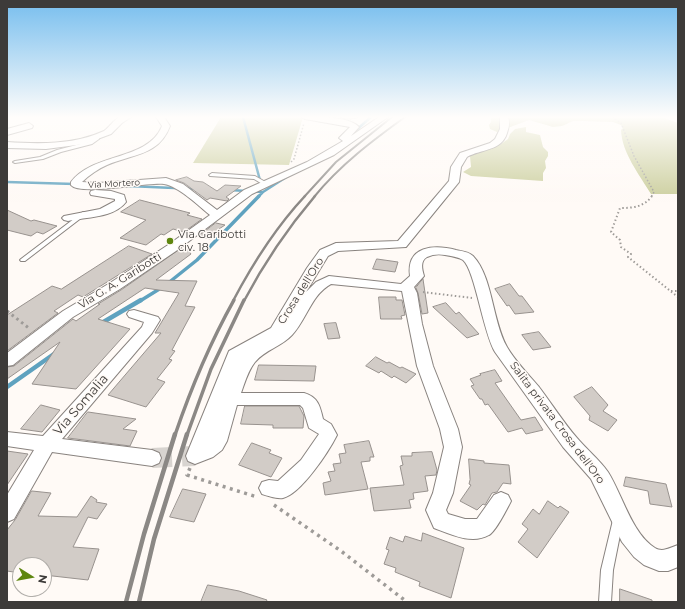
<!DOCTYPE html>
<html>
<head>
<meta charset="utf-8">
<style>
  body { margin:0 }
  #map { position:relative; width:685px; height:609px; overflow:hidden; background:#fffaf6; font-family:Montserrat,sans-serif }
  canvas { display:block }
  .frame { position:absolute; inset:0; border:8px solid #3d3b39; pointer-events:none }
  .north { position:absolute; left:12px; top:557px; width:40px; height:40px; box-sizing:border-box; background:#fffaf6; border:1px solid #b1aeaa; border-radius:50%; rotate:101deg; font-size:11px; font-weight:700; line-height:16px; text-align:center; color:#3d3b39 }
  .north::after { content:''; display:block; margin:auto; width:14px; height:18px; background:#5e860f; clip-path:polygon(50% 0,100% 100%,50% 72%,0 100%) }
</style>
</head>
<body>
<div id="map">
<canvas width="685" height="609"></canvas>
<div class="frame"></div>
<div class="north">N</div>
</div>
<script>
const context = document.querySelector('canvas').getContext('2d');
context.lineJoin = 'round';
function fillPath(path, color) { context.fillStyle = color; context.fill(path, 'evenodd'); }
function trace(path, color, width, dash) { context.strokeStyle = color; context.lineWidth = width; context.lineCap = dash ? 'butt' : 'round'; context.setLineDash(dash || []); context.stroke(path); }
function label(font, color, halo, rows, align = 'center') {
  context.font = font + ' Montserrat,sans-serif'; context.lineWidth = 3; context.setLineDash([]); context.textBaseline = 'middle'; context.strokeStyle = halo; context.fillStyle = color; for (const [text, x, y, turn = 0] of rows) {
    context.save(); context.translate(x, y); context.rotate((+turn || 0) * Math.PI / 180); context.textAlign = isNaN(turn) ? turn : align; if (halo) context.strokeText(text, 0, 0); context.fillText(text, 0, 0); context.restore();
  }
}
fillPath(new Path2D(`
  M 221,117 L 303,117 L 289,165 L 193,163 Z
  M 491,117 L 662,117 L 678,123 L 678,194 L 651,194 C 639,174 622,153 621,130 L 623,128 L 621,125 L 613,122 L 582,121 L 573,121 L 562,126 L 553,127 L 529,120 L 497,132 L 490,129 L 489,125 L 491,122 Z
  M 526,127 L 526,132 L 540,135 L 543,147 L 548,152 L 548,156 L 545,161 L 546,168 L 543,173 L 543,181 L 471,176 L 463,172 L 471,167 L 470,156 L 501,144 L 508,139 L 510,134 L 515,129 Z`), '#cbce9d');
trace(new Path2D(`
  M 243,117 L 261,184
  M 354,132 L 371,117
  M 7,182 L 75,184
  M 128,186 L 197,189
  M 230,190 L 263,192
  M 258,197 L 263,192 L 288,176`), '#5fa2bf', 2.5);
trace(new Path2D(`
  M 167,284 L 197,260 L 259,196
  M 140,301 L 161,288`), '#5fa2bf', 3.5);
trace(new Path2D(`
  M 100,324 L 141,300
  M 7,387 L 54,354`), '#5fa2bf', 4.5);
const building = new Path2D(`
  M 187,177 L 194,181 L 203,182 L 217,191 L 225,185 L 241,186 L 226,197 L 229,199 L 227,201 L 210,198 L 207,200 L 184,183 L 176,180 Z
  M 140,200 L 190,213 L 187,215 L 202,219 L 184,232 L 173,229 L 164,235 L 161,234 L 146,245 L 120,238 L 146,220 L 121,212 Z
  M 7,210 L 31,221 L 34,220 L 57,226 L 43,234 L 37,232 L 31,236 L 7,230 Z
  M 216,223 L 225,225 L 219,229 L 222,230 L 210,239 L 199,236 Z
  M 129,246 L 152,254 L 83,297 L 78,295 L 54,311 L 58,313 L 7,351 L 7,315 L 52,286 L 61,289 Z
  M 185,246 L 191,254 L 156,280 L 197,281 L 185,306 L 195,307 L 172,350 L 175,351 L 169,359 L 172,360 L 157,379 L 165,382 L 146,407 L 108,395 L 161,333 L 155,333 L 179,293 L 145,288 L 98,319 L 130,329 L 76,389 L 32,384 L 60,342 L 7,379 L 7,367 L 14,366 L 73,319 L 76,321 L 100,304 L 98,304 L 121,290 Z
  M 377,259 L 398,262 L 395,272 L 373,269 Z
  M 423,279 L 428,313 L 422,314 L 418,293 L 416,288 Z
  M 510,284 L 519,296 L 522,296 L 534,312 L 515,314 L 509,305 L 507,306 L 495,289 Z
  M 379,297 L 396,297 L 396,300 L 402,300 L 405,315 L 401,316 L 402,319 L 381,319 Z
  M 446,303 L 456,314 L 459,312 L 479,334 L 467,338 L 433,307 Z
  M 336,323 L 340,338 L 328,339 L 324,324 Z
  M 539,332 L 551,347 L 533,350 L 522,335 Z
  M 376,357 L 387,363 L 389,362 L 400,368 L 402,367 L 416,374 L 406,383 L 394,376 L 392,378 L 381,371 L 379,373 L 366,366 Z
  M 259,365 L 316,366 L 314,381 L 255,380 Z
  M 495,370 L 502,381 L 495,383 L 521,420 L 535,417 L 543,430 L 526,434 L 522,428 L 508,432 L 488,404 L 485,405 L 482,399 L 480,399 L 471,386 L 474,385 L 470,379 L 481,375 L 480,374 Z
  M 592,387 L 608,405 L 603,411 L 617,420 L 608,431 L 589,420 L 590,416 L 574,397 Z
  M 41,405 L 60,410 L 42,432 L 21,429 Z
  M 245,406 L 299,406 L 304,416 L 303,428 L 273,428 L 273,425 L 241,424 Z
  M 88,412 L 136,419 L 123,429 L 137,431 L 130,446 L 68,438 Z
  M 369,441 L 374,457 L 370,457 L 370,461 L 361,462 L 368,489 L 325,495 L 323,483 L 331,481 L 328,472 L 335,471 L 333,464 L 341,463 L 339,454 L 346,453 L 344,445 Z
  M 252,443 L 271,450 L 269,453 L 282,458 L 271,477 L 239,465 Z
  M 7,451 L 28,454 L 7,485 Z
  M 432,452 L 437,470 L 436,475 L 425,476 L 428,491 L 413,493 L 414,499 L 409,500 L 411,508 L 374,511 L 370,488 L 404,485 L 400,466 L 403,465 L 401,456 L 412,456 L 412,453 Z
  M 469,459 L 484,461 L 484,463 L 509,465 L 511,484 L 503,483 L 497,492 L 492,493 L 485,505 L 483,504 L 477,510 L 460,501 L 471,485 L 469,484 L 470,480 Z
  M 626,477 L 666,484 L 672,507 L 650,504 L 648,491 L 624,486 Z
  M 183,489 L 206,494 L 194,522 L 170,517 Z
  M 32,491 L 51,493 L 38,516 L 77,517 L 91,496 L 97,500 L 96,502 L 107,504 L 97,519 L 88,517 L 73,547 L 99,549 L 88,580 L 44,575 L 44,565 L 20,565 L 20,573 L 7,571 L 7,530 L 15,520 Z
  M 548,501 L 558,508 L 560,506 L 569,512 L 537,558 L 518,542 L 528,529 L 522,524 L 533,509 L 539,514 Z
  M 423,533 L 464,548 L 451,598 L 419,586 L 420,582 L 395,572 L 396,568 L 384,564 L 389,550 L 386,549 L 390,537 L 403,542 L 405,536 L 421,541 Z
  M 208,585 L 239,591 L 267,600 L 266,602 L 201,602 Z
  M 620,589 L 652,600 L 652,602 L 620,602 Z`);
fillPath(building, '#d2ccc7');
trace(building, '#98928e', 1);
trace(new Path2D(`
  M 152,458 L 195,456`), '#d8d4d0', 20, [20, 10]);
const service = new Path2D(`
  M 341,117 L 357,117 C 354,119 344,119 341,117 Z
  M 95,135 L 99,135 L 99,139 L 92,144 L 61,152 L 43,159 L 15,163 L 13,162 L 15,161 L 40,157 L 57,150 L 88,142 L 95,138 Z
  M 212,173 L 255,176 L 269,184 L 268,185 L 264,185 L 254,179 L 210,176 L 209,175 Z
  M 83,212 L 85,213 L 85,215 L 25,261 L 21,261 L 20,260 L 21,259 Z
  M 618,515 L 622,517 L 623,520 L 613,570 L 611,602 L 599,602 L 601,570 L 613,520 L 614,517 Z`);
const minor = new Path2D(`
  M 120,117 L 131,117 L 122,123 L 111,134 L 84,144 L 46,149 L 7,148 L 7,142 C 39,144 74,145 104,131 C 110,127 113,120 120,117 Z
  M 156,117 L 164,117 L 170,126 C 159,156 132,154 107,165 C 98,169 89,175 82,182 L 98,183 L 166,178 L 183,184 L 217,210 L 244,190 L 307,162 L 343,141 L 339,138 L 350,127 L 305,119 L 301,117 C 315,117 350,116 359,127 L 351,136 L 379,117 L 388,117 L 334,155 L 252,194 L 176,251 L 120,289 L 73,317 L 13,365 L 7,366 L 7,353 L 63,311 L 110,283 L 168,245 L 210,215 C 199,206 178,186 164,184 C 148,182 80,196 71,185 L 71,182 C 94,152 148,161 162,126 Z
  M 500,117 L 508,117 C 510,123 509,127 507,133 C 502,151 481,149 467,157 L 461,167 L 459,182 L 406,247 L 338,251 L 328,256 L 306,292 L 316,282 L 329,276 L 401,284 L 410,276 C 406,246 434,244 456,250 C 462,251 469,252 473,256 C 493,277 492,321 507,347 C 515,361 528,374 539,387 C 552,404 563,422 577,438 C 587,450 599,459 608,472 C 622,494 632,534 655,548 C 663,553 671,547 678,545 L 678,567 L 668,571 L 659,571 L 644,565 L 634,557 L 622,542 L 591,479 L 563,447 L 495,352 C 483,332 475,270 463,260 C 458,257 451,256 445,255 C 440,254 433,254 427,257 C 420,261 422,269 424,276 L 414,287 L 417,293 L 422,324 L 433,366 L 458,429 L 462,447 L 453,493 L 446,510 L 448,514 L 465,519 L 477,519 L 494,495 L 501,492 L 508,495 L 511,501 C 507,509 495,532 489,535 C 472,545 450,534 434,528 L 426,510 L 433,493 L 444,447 L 440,429 L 417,366 L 402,291 L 331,284 C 311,295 307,319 292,335 C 282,346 265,350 255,362 C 248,371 245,382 241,393 L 304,393 C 318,397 320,406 323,419 L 331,424 L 337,435 C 329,451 301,494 283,498 C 277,499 268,496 262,494 L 259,488 L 262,482 L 269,480 L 278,481 L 301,460 L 319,434 L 309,428 L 303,408 L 300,405 L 237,405 L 227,441 L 222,450 L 213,457 L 195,464 L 188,461 L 186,456 L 229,351 L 271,328 L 307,268 L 320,250 L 336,243 L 398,241 L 449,181 L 451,167 L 460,153 L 490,143 L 495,139 L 500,129 Z
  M 29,123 L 33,126 L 32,128 L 7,135 L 7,129 Z
  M 95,190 L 111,191 L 124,195 L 126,202 C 114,218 86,217 68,221 L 64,220 L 62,218 L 64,216 L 100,209 L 115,201 L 115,199 L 91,195 L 90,193 L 91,191 Z
  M 134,310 L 158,317 L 160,320 L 152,333 L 62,439 L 152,450 L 159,453 L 161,458 L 159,463 L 152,466 L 52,452 L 14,519 L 7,522 L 7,495 L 34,450 L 7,446 L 7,432 L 43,436 L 142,327 L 144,322 L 129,317 L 127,314 L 129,311 Z`);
trace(service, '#89837f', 2);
trace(minor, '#89837f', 2);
trace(new Path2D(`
  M 612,117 L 621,123 L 634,156 L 654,192 L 651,197
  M 291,162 L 294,159 L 304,123`), '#9e9b98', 1.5, [1.5, 2]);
trace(new Path2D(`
  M 652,196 C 644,207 633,208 620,208 L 611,232 L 620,240 L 621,247 L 631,254 L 628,257 L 678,297
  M 671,291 L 678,291
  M 423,292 L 472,298`), '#9e9b98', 2, [1.5, 2.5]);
trace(new Path2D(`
  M 7,311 L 30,329`), '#9e9b98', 3, [2.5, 3.5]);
trace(new Path2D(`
  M 190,468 L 187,475 L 257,497
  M 274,505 L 341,551 L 407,602`), '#9e9b98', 3.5, [3, 4.5]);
fillPath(service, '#fff');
fillPath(minor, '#fff');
trace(new Path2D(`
  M 304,197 L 336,162 L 392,117
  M 314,197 C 340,165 372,141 405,117`), '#8b8885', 2);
trace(new Path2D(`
  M 233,301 C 253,263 276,227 305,196
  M 244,301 C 264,263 287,229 315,196`), '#8b8885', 2.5);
trace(new Path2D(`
  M 175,435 C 191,388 210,343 234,300
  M 187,435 L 211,369 L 244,300`), '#8b8885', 3.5);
trace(new Path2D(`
  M 126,602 L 144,534 L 175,434
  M 139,602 L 154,539 L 187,434`), '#8b8885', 4.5);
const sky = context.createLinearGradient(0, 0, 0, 202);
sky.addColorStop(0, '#77beee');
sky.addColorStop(0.58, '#fffdfb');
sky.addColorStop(1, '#fffdfb00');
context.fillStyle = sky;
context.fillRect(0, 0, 685, 202);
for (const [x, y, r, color] of [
  [170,241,4,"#5e860f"]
]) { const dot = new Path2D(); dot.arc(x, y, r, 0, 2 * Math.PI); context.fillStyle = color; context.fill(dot); trace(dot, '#fffaf6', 1.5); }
label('9px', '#3d3b39', '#fffaf6', [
  ["Via Mortero",114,184,-3]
]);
label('11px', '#3d3b39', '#fffaf6', [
  ["Via Garibotti",178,235],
  ["civ. 18",178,248]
], 'left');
label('11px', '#3d3b39', '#fffaf6', [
  ["Via G. A. Garibotti",120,281,-32],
  ["Crosa dell'Oro",301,291,-58],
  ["Salita privata Crosa dell'Oro",557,423,53]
]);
label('13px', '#3d3b39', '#fffaf6', [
  ["Via Somalia",81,405,-49]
]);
</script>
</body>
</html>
